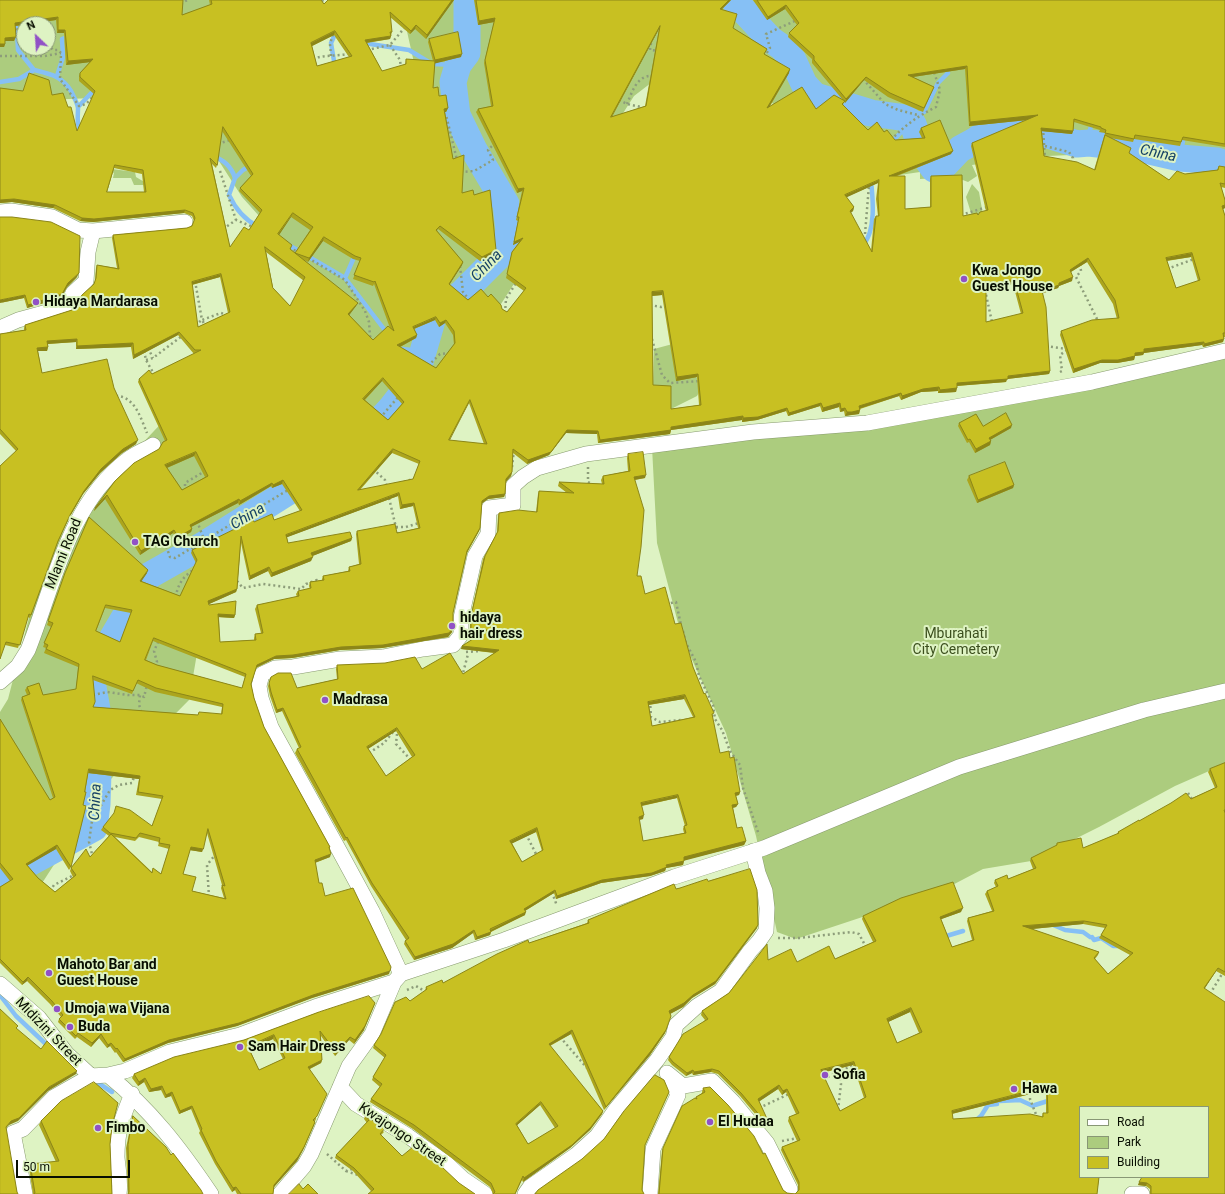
<!DOCTYPE html>
<html>
<head>
<meta charset="utf-8">
<style>
  body { margin:0 }
  #map { position:relative; width:1225px; height:1194px; overflow:hidden; background:#def3c3; font-family:Roboto,sans-serif }
  canvas { display:block }
  .legend { position:absolute; left:1079px; top:1106px; width:130px; height:72px; box-sizing:border-box; background:#def3c3; border:1px solid #889775; margin:0; padding:5px 7px; list-style:none; font-size:12px; color:#080e01 }
  .legend li { display:flex; align-items:center; gap:8px; height:20px }
  .legend b { width:20px; border:1px solid #889775 }
  .north { position:absolute; left:16px; top:16px; width:40px; height:40px; box-sizing:border-box; background:#def3c3; border:1px solid #889775; border-radius:50%; rotate:335deg; font-size:11px; font-weight:700; line-height:16px; text-align:center; color:#080e01 }
  .north::after { content:''; display:block; margin:auto; width:14px; height:18px; background:#9151c6; clip-path:polygon(50% 0,100% 100%,50% 72%,0 100%) }
  .scale { position:absolute; left:16px; top:1160px; width:114px; height:18px; box-sizing:border-box; border:2px solid #080e01; border-top:0; padding-left:5px; font-size:12px; line-height:14px; white-space:nowrap; color:#080e01; -webkit-text-stroke:3px #def3c3; paint-order:stroke }
</style>
</head>
<body>
<div id="map">
<canvas width="1225" height="1194"></canvas>
<ul class="legend">
<li><b style="height:5px;background:#fff"></b>Road</li>
<li><b style="height:11px;background:#accc7e"></b>Park</li>
<li><b style="height:11px;background:#c8c022"></b>Building</li>
</ul>
<div class="north">N</div>
<div class="scale">50 m</div>
</div>
<script>
const context = document.querySelector('canvas').getContext('2d');
context.lineJoin = 'round';
function fillPath(path, color) { context.fillStyle = color; context.fill(path, 'evenodd'); }
function trace(path, color, width, dash) { context.strokeStyle = color; context.lineWidth = width; context.lineCap = dash ? 'butt' : 'round'; context.setLineDash(dash || []); context.stroke(path); }
function label(font, color, halo, rows, align = 'center') {
  context.font = font + ' Roboto,sans-serif'; context.lineWidth = 4; context.setLineDash([]); context.textBaseline = 'middle'; context.strokeStyle = halo; context.fillStyle = color; for (const [text, x, y, turn = 0] of rows) {
    context.save(); context.translate(x, y); context.rotate((+turn || 0) * Math.PI / 180); context.textAlign = isNaN(turn) ? turn : align; if (halo) context.strokeText(text, 0, 0); context.fillText(text, 0, 0); context.restore();
  }
}
fillPath(new Path2D(`
  M 0,0 L 249,0 L 320,96 L 429,130 L 400,0 L 1081,0 L 1225,38 L 1225,173 L 1160,151 L 1025,157 L 972,165 L 977,176 L 968,182 L 955,177 L 920,179 L 920,172 L 886,177 L 772,103 L 660,76 L 634,96 L 478,340 L 432,387 L 252,516 L 206,601 L 189,700 L 107,783 L 35,894 L 0,913 L 0,712 L 8,699 L 45,556 L 85,504 L 188,395 L 323,287 L 242,197 L 208,144 L 175,117 L 92,98 L 0,102 ZM 24,24 L 48,24 L 48,48 L 24,48 Z
  M 112,169 L 135,172 L 136,177 L 156,189 L 143,185 L 134,185 L 131,178 L 113,178 L 114,173 L 108,171 Z
  M 972,184 L 979,192 L 983,215 L 972,216 L 966,197 Z
  M 680,342 L 692,374 L 704,383 L 697,396 L 667,411 L 653,388 L 654,349 Z
  M 1225,350 L 1225,764 L 1175,786 L 1099,827 L 1031,861 L 983,869 L 941,891 L 796,939 L 777,932 L 756,836 L 726,733 L 682,638 L 657,543 L 652,447 L 834,426 Z`), '#accc7e');
trace(new Path2D(`
  M 460,0 L 463,2 L 466,0
  M 735,2 L 736,0
  M 14,20 L 17,32 L 18,50 L 34,70
  M 365,38 L 370,44 L 409,50 L 432,64 L 458,65
  M 335,67 L 331,43 L 337,30
  M 57,76 L 63,57 L 62,39 L 70,36
  M 0,82 L 19,79 L 34,70 C 50,74 62,76 71,91 C 74,97 77,102 78,108 C 78,118 76,125 82,133
  M 78,107 L 96,88
  M 1000,116 L 1001,129
  M 906,118 L 924,112 L 938,83 L 948,73 L 947,66
  M 891,143 L 906,127 L 913,124
  M 1089,143 L 1089,133 L 1092,123
  M 212,156 C 224,160 231,166 235,178 L 229,195 C 235,208 244,219 257,226
  M 1180,158 L 1184,135
  M 235,178 L 243,170 L 250,166
  M 287,244 L 345,278 L 387,333
  M 863,245 C 876,231 873,199 871,181
  M 345,278 L 355,255
  M 402,349 L 422,351
  M 1051,924 L 1065,930 L 1083,932 L 1090,937
  M 943,937 L 963,931
  M 1092,937 L 1094,940 L 1101,938 L 1113,946 L 1118,946
  M 0,995 L 16,1016 L 49,1047
  M 95,1081 L 112,1092
  M 1000,1101 L 1020,1100 L 1033,1106
  M 1035,1105 L 1051,1100
  M 975,1121 L 981,1116 L 988,1105 L 997,1104`), '#86c0f5', 4.5);
trace(new Path2D(`
  M 734,0 L 770,39 L 783,48 L 793,60 L 804,84 L 815,96 L 871,113 L 906,118 L 913,124 L 923,154 L 934,169 L 940,170 L 960,149 L 973,142 L 991,130 L 998,129 L 1044,134
  M 1045,134 L 1077,144 L 1089,143 L 1141,149 L 1180,158 L 1217,161 L 1225,164
  M 363,439 L 392,407 L 416,376 L 433,317 L 463,292 L 503,252 L 509,231 L 506,204 L 474,150 L 457,115 L 453,82 L 458,65 L 467,53 L 467,0
  M 0,879 L 94,828 L 97,804 L 99,740 L 98,715 L 92,682 L 103,654 L 127,613 L 136,583 L 205,544 L 318,473`), '#86c0f5', 27);
const minor = new Path2D(`
  M 0,212 L 11,211 L 52,217 L 78,230 L 93,231 L 185,222
  M 0,328 L 18,320 L 51,311 L 68,305 L 73,293 L 86,281 L 88,252 L 93,231
  M 0,682 L 18,666 L 28,650 C 54,585 68,505 127,460 C 134,454 145,450 153,445
  M 401,974 L 372,911 L 340,852 L 271,727 L 261,698 L 259,686 L 262,674 L 275,668 L 293,667 L 340,659 L 383,657 L 423,649 L 453,645 L 461,635 L 461,618 L 475,556 L 488,534 L 489,508 L 513,505 L 513,486 L 523,477 L 537,468 L 586,454 L 753,432 L 867,423 L 1092,382 L 1225,351
  M 0,984 L 39,1018 L 67,1054 L 91,1076 L 108,1075 C 151,1110 180,1148 211,1194
  M 667,1073 L 683,1086 L 712,1081 L 733,1102 L 767,1143 L 790,1189
  M 108,1075 L 125,1071 L 170,1052 L 240,1035 L 315,1007 L 394,982 L 401,974 L 504,940 L 674,877 L 764,848 L 959,767 L 1144,710 L 1225,691
  M 340,1087 L 356,1104 L 408,1136 L 446,1163 L 463,1179 L 485,1194
  M 25,1194 L 13,1133 L 23,1129 L 54,1097 L 91,1076
  M 119,1194 C 121,1181 118,1170 117,1157 C 117,1131 122,1118 132,1094
  M 280,1194 L 304,1166 L 311,1154 L 349,1066 L 372,1034 L 394,982
  M 525,1194 L 530,1187 L 576,1155 L 597,1136 L 616,1109 L 657,1060 L 673,1037 L 676,1025 L 697,1006 L 721,991 L 750,951 L 759,941 L 766,931 L 767,908 L 765,891 L 758,873 L 753,851
  M 650,1194 L 653,1149 L 678,1095 L 670,1077
  M 1132,1194 L 1142,1194`);
trace(minor, '#889b6f', 16);
trace(new Path2D(`
  M 322,0 L 326,6
  M 181,4 L 187,0
  M 14,24 L 21,36 L 24,37
  M 651,43 L 650,50 L 658,51
  M 48,44 L 53,50 L 58,50 L 61,53 L 60,79 L 79,106 L 86,104 L 93,97
  M 390,45 L 400,60 L 401,69
  M 367,50 L 390,45 L 406,26
  M 0,56 L 45,56 L 61,53
  M 331,56 L 330,44 L 333,34
  M 764,57 L 770,48 L 766,34 L 797,20
  M 313,59 C 325,54 338,57 351,53
  M 863,79 L 885,104 L 898,110 L 918,115
  M 619,100 L 627,104 L 641,107 L 642,110
  M 627,104 C 632,92 637,75 652,76
  M 443,115 L 446,115 L 457,160
  M 1043,128 L 1045,159
  M 891,140 C 905,125 918,116 936,107 L 940,90 L 934,72
  M 218,144 L 230,140
  M 1045,146 L 1069,152 L 1073,158 L 1072,163
  M 220,171 L 236,220
  M 461,171 L 462,172 L 474,171 L 493,160 L 488,150 L 494,144
  M 961,215 L 987,207
  M 223,229 L 236,220 L 253,227
  M 862,238 L 865,234 L 869,185
  M 289,248 L 299,252
  M 308,258 L 345,280 L 365,311 L 369,322 L 370,336 L 372,341
  M 1080,264 L 1081,271 L 1076,277 L 1098,321
  M 460,266 L 463,292 L 471,302
  M 1167,269 L 1194,259
  M 195,281 L 202,320 L 221,313 L 228,315
  M 985,290 L 992,322
  M 650,305 L 661,307 L 667,305
  M 505,313 L 506,299 L 516,283
  M 195,325 L 202,320 L 206,327
  M 652,339 L 662,375 L 670,383 L 701,381
  M 1046,346 L 1067,349
  M 148,348 L 153,358
  M 144,351 L 146,360 L 155,376
  M 146,360 L 153,358 L 182,336
  M 428,366 L 440,354 L 450,353
  M 1060,372 L 1062,371 L 1060,355 L 1067,350
  M 116,396 C 135,396 141,419 147,433
  M 380,418 L 399,396
  M 512,467 L 514,450
  M 588,467 L 588,482 L 592,484
  M 373,469 L 385,480 L 387,487
  M 404,482 L 416,478
  M 185,491 L 185,483 L 205,471
  M 389,498 L 398,536
  M 197,521 L 205,542
  M 396,527 L 406,527 L 419,523
  M 163,537 L 170,557 L 175,558 L 288,490
  M 237,581 L 243,588 L 263,584 L 301,589 L 306,584 L 317,580 L 320,582
  M 176,597 C 177,585 184,575 195,569
  M 666,604 L 676,602 L 681,625
  M 683,631 L 686,643 L 696,662 L 699,676 L 713,705 L 715,719 L 722,730 L 730,751 L 740,765 L 743,788 L 759,835
  M 466,652 L 480,651
  M 155,667 L 157,662 L 154,651 L 159,640
  M 462,677 L 468,654
  M 93,695 L 107,692 L 128,695 L 140,695
  M 650,701 L 651,717 L 660,722 L 681,720
  M 141,712 L 139,704 L 140,695 L 144,697 L 147,685
  M 396,729 L 397,734 L 396,744 L 412,761
  M 369,753 L 384,743 L 393,732
  M 1188,793 L 1193,801
  M 526,834 L 537,856
  M 93,858 L 89,842 L 92,821 L 110,790 L 119,785 L 132,783 L 134,777
  M 50,891 L 54,885 L 76,874
  M 552,892 L 557,906
  M 209,897 L 207,865 L 215,855
  M 778,938 L 799,938 L 851,932 L 859,934 L 866,947
  M 407,990 L 416,986 L 426,992
  M 1210,994 L 1225,969
  M 560,1037 L 587,1068
  M 823,1079 L 856,1064
  M 1030,1093 L 1030,1099 L 1037,1117
  M 759,1108 L 789,1094
  M 838,1110 L 841,1084 L 839,1072
  M 782,1141 L 798,1138
  M 327,1154 L 346,1171 L 352,1169
  M 346,1171 L 358,1175`), '#8d9d7a', 2.5, [2, 3]);
trace(minor, '#fff', 15);
fillPath(new Path2D(`
  M 0,0 L 182,15 L 210,5 L 209,0 L 321,0 L 324,4 L 454,0 L 426,39 L 415,29 L 410,34 L 390,17 L 392,32 L 390,39 L 367,43 L 382,71 L 405,65 L 406,59 L 433,61 L 428,42 L 429,39 L 461,57 L 435,63 L 433,88 L 448,108 L 446,112 L 445,112 L 453,159 L 462,193 L 496,250 L 495,254 L 480,261 L 438,229 L 437,231 L 463,262 L 462,265 L 449,285 L 468,300 L 488,297 L 502,309 L 507,312 L 524,291 L 506,278 L 512,252 L 519,242 L 513,245 L 518,221 L 516,220 L 522,191 L 517,193 L 476,112 L 478,109 L 491,106 L 484,63 L 494,22 L 478,25 L 474,0 L 731,0 L 722,9 L 733,28 L 767,49 L 764,55 L 789,73 L 769,108 L 816,109 L 842,99 L 812,63 L 812,59 L 788,37 L 789,33 L 797,25 L 785,9 L 767,20 L 753,0 L 1225,0 L 1225,147 L 1182,140 L 1180,146 L 1134,139 L 1133,142 L 1110,138 L 1129,153 L 1169,180 L 1185,174 L 1217,170 L 1219,166 L 1225,167 L 1225,188 L 1221,187 L 1225,200 L 1225,208 L 1223,209 L 1225,216 L 1225,337 L 1224,337 L 1223,342 L 1203,347 L 1202,345 L 1144,353 L 1143,355 L 1135,356 L 1134,360 L 1117,363 L 1100,363 L 1073,373 L 1060,335 L 1061,331 L 1117,319 L 1113,304 L 1087,262 L 1071,272 L 1072,281 L 1059,286 L 1058,288 L 1042,293 L 1050,371 L 1049,374 L 1007,379 L 1006,382 L 957,386 L 956,392 L 938,393 L 938,391 L 921,392 L 901,400 L 899,396 L 860,409 L 859,414 L 850,415 L 845,416 L 844,411 L 840,412 L 839,407 L 822,412 L 820,406 L 788,416 L 786,411 L 757,420 L 742,422 L 742,420 L 671,430 L 670,434 L 598,443 L 597,434 L 566,433 L 549,455 L 527,464 L 513,453 L 512,472 L 511,476 L 506,481 L 505,494 L 504,497 L 488,499 L 482,503 L 480,528 L 479,531 L 467,553 L 453,613 L 452,632 L 448,637 L 382,648 L 340,650 L 292,658 L 274,659 L 256,668 L 251,684 L 254,698 L 264,727 L 330,847 L 329,849 L 330,857 L 315,863 L 319,883 L 325,896 L 389,974 L 312,998 L 237,1026 L 168,1043 L 123,1062 L 116,1052 L 115,1053 L 110,1046 L 107,1048 L 99,1038 L 91,1047 L 77,1037 L 75,1039 L 58,1022 L 59,1019 L 61,1017 L 50,1004 L 27,981 L 22,985 L 0,963 L 0,887 L 10,881 L 0,868 L 0,719 L 50,800 L 53,798 L 21,700 L 22,697 L 27,695 L 25,690 L 27,687 L 43,695 L 76,690 L 78,667 L 44,653 L 46,648 L 43,647 L 51,627 L 47,625 L 64,576 L 147,573 L 141,581 L 180,596 L 196,563 L 191,553 L 192,550 L 254,522 L 274,520 L 300,511 L 282,484 L 272,488 L 271,486 L 239,505 L 238,503 L 191,527 L 192,529 L 191,532 L 177,540 L 173,533 L 140,555 L 105,499 L 94,511 L 95,508 L 115,481 L 159,449 L 165,441 L 138,382 L 139,379 L 152,374 L 194,354 L 178,335 L 133,359 L 131,347 L 76,349 L 76,342 L 48,344 L 48,347 L 47,351 L 38,351 L 42,373 L 114,388 L 136,444 L 122,453 L 100,473 L 83,494 L 69,518 L 57,544 L 30,618 L 28,617 L 18,648 L 5,645 L 16,451 L 0,434 L 0,334 L 24,330 L 24,328 L 25,325 L 72,310 L 77,305 L 94,284 L 95,281 L 96,268 L 97,265 L 117,268 L 112,238 L 113,235 L 187,228 L 192,226 L 194,221 L 192,216 L 184,213 L 93,222 L 80,221 L 53,208 L 12,202 L 0,203 L 0,88 L 52,95 L 68,107 L 77,131 L 94,94 L 79,81 L 79,76 L 80,73 L 90,62 L 66,65 L 64,33 L 57,33 L 56,20 L 15,26 L 14,41 L 5,41 L 5,44 L 4,47 L 0,47 ZM 659,29 L 645,106 L 612,117 ZM 334,35 L 349,57 L 317,66 L 312,46 ZM 965,69 L 969,126 L 1028,120 L 972,143 L 971,146 L 986,211 L 978,215 L 963,216 L 931,176 L 930,179 L 930,207 L 905,209 L 897,176 L 951,154 L 921,128 L 919,132 L 922,138 L 895,140 L 884,132 L 868,130 L 843,105 L 844,102 L 845,103 L 864,80 L 888,97 L 923,112 L 934,87 L 913,77 ZM 1074,122 L 1100,130 L 1099,132 L 1105,133 L 1094,170 L 1044,156 L 1042,131 L 1072,134 L 1073,131 ZM 222,131 L 251,176 L 240,188 L 239,191 L 260,213 L 249,230 L 230,247 L 212,164 L 216,168 L 217,165 ZM 114,168 L 142,174 L 144,192 L 107,192 ZM 878,183 L 876,199 L 878,216 L 876,216 L 874,219 L 871,251 L 850,213 L 853,211 L 854,207 L 846,197 ZM 291,217 L 310,230 L 295,253 L 290,250 L 279,235 ZM 323,241 L 353,259 L 360,261 L 353,279 L 373,286 L 374,284 L 390,328 L 373,340 L 349,315 L 356,306 L 304,260 L 308,262 ZM 266,252 L 304,281 L 290,306 L 273,288 ZM 1191,257 L 1198,281 L 1176,288 L 1167,261 ZM 220,277 L 228,313 L 198,327 L 192,285 ZM 1013,284 L 1021,314 L 986,322 L 986,288 ZM 662,295 L 676,381 L 697,377 L 699,405 L 671,409 L 653,385 L 652,296 ZM 435,320 L 439,327 L 445,323 L 453,335 L 454,345 L 436,368 L 400,347 L 416,338 L 417,335 L 414,329 ZM 382,381 L 402,404 L 388,420 L 365,400 ZM 469,403 L 484,444 L 449,440 ZM 392,453 L 419,464 L 413,479 L 360,490 ZM 194,456 L 205,477 L 182,490 L 167,468 ZM 398,496 L 400,509 L 413,506 L 418,528 L 397,533 L 357,531 L 356,534 L 359,564 L 349,567 L 348,571 L 323,576 L 322,579 L 322,580 L 310,582 L 309,586 L 310,589 L 298,591 L 296,594 L 297,597 L 257,605 L 255,609 L 261,633 L 255,634 L 254,638 L 254,640 L 220,642 L 219,617 L 234,618 L 235,615 L 209,605 L 209,604 L 236,592 L 237,589 L 241,543 L 249,580 L 268,571 L 271,577 L 311,561 L 312,556 L 351,541 L 352,538 L 288,543 L 287,537 ZM 105,608 L 131,613 L 120,642 L 96,631 ZM 153,641 L 245,677 L 242,688 L 157,665 L 146,660 ZM 93,680 L 132,694 L 136,683 L 155,692 L 222,707 L 221,714 L 198,715 L 93,707 ZM 88,773 L 139,779 L 136,795 L 162,799 L 152,826 L 103,827 L 101,830 L 109,836 L 90,857 L 71,868 L 70,871 L 73,877 L 55,892 L 38,878 L 27,865 L 56,849 L 69,870 L 71,867 L 83,805 ZM 207,833 L 222,885 L 221,888 L 224,898 L 192,891 L 183,874 L 190,850 L 202,852 ZM 115,837 L 135,841 L 139,837 L 159,842 L 158,846 L 169,849 L 161,874 L 153,868 L 152,872 Z
  M 77,277 L 67,287 L 61,298 L 27,308 L 24,298 L 0,303 Z
  M 959,423 L 983,426 L 1011,428 L 990,440 L 991,441 L 990,445 L 975,453 L 969,442 L 967,443 L 958,426 Z
  M 628,454 L 645,478 L 635,480 L 637,576 L 645,594 L 675,624 L 713,716 L 712,717 L 720,753 L 730,758 L 740,792 L 739,795 L 736,796 L 738,804 L 736,807 L 733,808 L 737,828 L 746,841 L 744,845 L 684,860 L 683,865 L 666,868 L 665,871 L 650,876 L 601,883 L 556,899 L 554,893 L 525,911 L 525,915 L 491,932 L 490,935 L 475,940 L 473,933 L 452,948 L 414,960 L 404,944 L 405,941 L 406,940 L 371,886 L 346,840 L 344,841 L 295,753 L 297,749 L 299,748 L 282,711 L 276,713 L 270,696 L 268,686 L 271,677 L 297,688 L 337,679 L 336,669 L 337,665 L 422,669 L 463,674 L 494,653 L 461,649 L 462,646 L 480,635 L 470,637 L 470,619 L 483,559 L 497,533 L 498,516 L 499,513 L 536,512 L 538,494 L 539,491 L 567,493 L 558,486 L 559,482 L 602,484 L 601,480 L 603,476 L 628,471 L 627,458 ZM 684,699 L 693,717 L 652,726 L 649,705 ZM 396,731 L 412,757 L 386,776 L 368,749 ZM 677,798 L 685,826 L 684,826 L 683,829 L 684,833 L 643,841 L 639,820 L 643,819 L 642,806 ZM 536,832 L 542,851 L 522,862 L 512,843 Z
  M 969,476 L 1014,485 L 1013,488 L 977,503 L 967,480 Z
  M 1225,763 L 1225,976 L 1216,971 L 1205,988 L 1225,1194 L 1150,1194 L 1150,1189 L 1146,1186 L 1138,1185 L 1208,1107 L 1080,1177 L 1104,1177 L 1103,1178 L 1099,1178 L 1097,1194 L 658,1194 L 662,1151 L 663,1148 L 696,1097 L 702,1093 L 702,1092 L 703,1088 L 763,1154 L 783,1190 L 787,1193 L 795,1194 L 798,1191 L 798,1185 L 781,1150 L 782,1147 L 797,1141 L 788,1121 L 789,1117 L 796,1114 L 786,1092 L 782,1095 L 778,1089 L 759,1101 L 768,1126 L 766,1127 L 740,1096 L 718,1074 L 711,1072 L 693,1075 L 692,1073 L 686,1076 L 672,1065 L 668,1060 L 669,1057 L 705,1020 L 701,1015 L 702,1011 L 729,993 L 768,960 L 797,962 L 835,959 L 873,942 L 862,919 L 863,916 L 961,912 L 941,919 L 952,947 L 972,940 L 967,921 L 968,918 L 992,911 L 985,894 L 987,891 L 996,887 L 994,883 L 995,880 L 1008,879 L 1033,869 L 1030,861 L 1031,858 L 1056,846 L 1057,843 L 1083,848 L 1117,834 L 1118,832 L 1139,821 L 1215,788 L 1208,772 L 1210,769 ZM 1083,924 L 1105,928 L 1101,935 L 1099,938 L 1130,955 L 1108,974 L 1095,959 L 1098,955 L 1099,952 L 1031,929 ZM 910,1012 L 919,1033 L 897,1043 L 888,1022 ZM 853,1065 L 864,1098 L 840,1111 L 822,1073 ZM 1046,1090 L 1046,1113 L 1043,1113 L 1042,1117 L 953,1119 L 952,1114 Z
  M 708,881 L 757,928 L 715,984 L 692,998 L 683,1007 L 670,1014 L 665,1033 L 650,1055 L 604,1110 L 571,1034 L 550,1046 L 603,1111 L 602,1114 L 590,1130 L 570,1148 L 523,1182 L 522,1180 L 515,1194 L 493,1194 L 490,1187 L 413,1129 L 370,1102 L 371,1099 L 380,1087 L 372,1080 L 373,1077 L 385,1058 L 373,1048 L 374,1045 L 410,1001 L 425,991 L 426,987 L 443,983 L 529,943 L 587,923 L 588,920 L 676,889 ZM 540,1105 L 555,1128 L 528,1144 L 517,1125 Z
  M 319,1012 L 364,1030 L 354,1044 L 349,1040 L 335,1056 L 321,1036 L 322,1060 L 321,1063 L 310,1069 L 316,1119 L 315,1121 L 314,1125 L 303,1150 L 297,1161 L 274,1187 L 273,1194 L 237,1194 L 235,1190 L 232,1192 L 215,1164 L 199,1133 L 200,1131 L 191,1109 L 179,1114 L 171,1096 L 165,1098 L 161,1090 L 149,1092 L 144,1082 L 138,1086 L 132,1078 L 134,1074 L 244,1040 ZM 273,1039 L 283,1059 L 259,1070 L 250,1050 Z
  M 133,1116 L 171,1155 L 128,1194 L 126,1148 L 132,1119 Z
  M 365,1116 L 384,1132 L 381,1135 L 402,1156 L 459,1183 L 371,1191 L 353,1171 L 335,1158 L 336,1155 L 367,1123 L 364,1119 Z
  M 41,1121 L 112,1126 L 110,1144 L 112,1194 L 33,1194 L 29,1168 L 30,1164 L 56,1162 L 39,1125 Z`), '#aca51d');
fillPath(new Path2D(`
  M 452,0 L 454,0 L 426,39 L 427,35 Z
  M 729,0 L 731,0 L 719,12 L 720,9 Z
  M 786,5 L 785,9 L 767,20 L 768,17 Z
  M 58,17 L 56,20 L 29,24 L 24,24 L 24,25 L 14,26 L 15,23 Z
  M 495,18 L 494,22 L 478,25 L 479,21 Z
  M 416,25 L 415,29 L 410,34 L 411,31 Z
  M 660,26 L 659,29 L 610,120 L 611,117 Z
  M 58,30 L 65,30 L 64,33 L 57,33 Z
  M 335,31 L 334,35 L 310,47 L 311,43 Z
  M 391,36 L 390,39 L 364,43 L 365,40 Z
  M 16,37 L 14,41 L 4,41 L 5,38 Z
  M 0,44 L 5,44 L 4,47 L 0,47 Z
  M 462,54 L 461,57 L 433,64 L 435,60 Z
  M 93,59 L 91,62 L 66,65 L 68,61 Z
  M 967,66 L 965,69 L 906,78 L 908,75 Z
  M 790,69 L 789,73 L 766,112 L 767,108 Z
  M 866,77 L 864,80 L 845,103 L 846,99 Z
  M 448,108 L 446,112 L 443,112 L 444,109 Z
  M 1038,115 L 1037,119 L 969,126 L 970,122 Z
  M 1041,128 L 1073,131 L 1072,134 L 1040,131 Z
  M 953,151 L 951,154 L 888,179 L 889,176 Z
  M 879,180 L 878,183 L 843,199 L 845,195 Z
  M 524,188 L 522,191 L 517,193 L 518,189 Z
  M 14,199 L 55,205 L 53,208 L 12,202 L 0,203 L 0,200 Z
  M 1225,205 L 1225,208 L 1221,210 L 1222,206 Z
  M 854,207 L 853,211 L 848,215 L 850,211 Z
  M 185,210 L 184,213 L 93,222 L 80,221 L 82,218 Z
  M 293,213 L 291,217 L 277,238 L 278,234 Z
  M 324,237 L 323,241 L 308,262 L 309,258 Z
  M 523,238 L 521,241 L 513,245 L 514,242 Z
  M 496,250 L 495,254 L 480,261 L 482,257 Z
  M 1192,253 L 1191,257 L 1164,261 L 1166,258 Z
  M 1088,258 L 1087,262 L 1069,273 L 1070,270 Z
  M 463,262 L 462,265 L 448,287 L 449,284 Z
  M 79,273 L 77,277 L 67,287 L 61,298 L 27,308 L 28,305 L 68,283 Z
  M 221,274 L 220,277 L 191,285 L 192,282 Z
  M 1073,277 L 1072,281 L 1059,286 L 1058,288 L 1041,294 L 1042,291 L 1059,283 Z
  M 1014,280 L 1013,284 L 985,288 L 986,285 Z
  M 663,291 L 662,295 L 651,296 L 652,292 Z
  M 25,295 L 24,298 L 0,303 L 0,300 Z
  M 358,303 L 356,306 L 347,318 L 348,314 Z
  M 436,317 L 435,320 L 411,330 L 413,327 Z
  M 446,320 L 445,323 L 439,327 L 440,323 Z
  M 179,332 L 178,335 L 133,359 L 134,355 Z
  M 417,335 L 416,338 L 396,349 L 397,345 Z
  M 77,339 L 76,342 L 46,344 L 47,341 Z
  M 1224,339 L 1223,342 L 1203,347 L 1204,344 Z
  M 1204,342 L 1202,345 L 1144,353 L 1143,355 L 1135,356 L 1134,360 L 1117,363 L 1100,363 L 1073,373 L 1074,369 L 1102,360 L 1135,353 L 1144,349 Z
  M 133,343 L 131,347 L 76,349 L 77,346 Z
  M 48,347 L 47,351 L 36,351 L 37,348 Z
  M 1050,371 L 1049,374 L 1007,379 L 1006,382 L 955,386 L 957,383 Z
  M 698,374 L 697,377 L 676,381 L 677,377 Z
  M 383,378 L 382,381 L 362,402 L 363,399 Z
  M 939,387 L 938,391 L 921,392 L 901,400 L 902,396 L 923,389 Z
  M 957,388 L 956,392 L 938,393 L 940,390 Z
  M 901,393 L 899,396 L 858,409 L 859,406 Z
  M 470,400 L 469,403 L 448,444 L 449,440 Z
  M 821,403 L 820,406 L 788,416 L 789,413 Z
  M 840,403 L 839,407 L 822,412 L 823,408 Z
  M 787,408 L 786,411 L 757,420 L 742,422 L 743,418 Z
  M 845,408 L 844,411 L 840,412 L 841,409 Z
  M 860,410 L 859,414 L 845,416 L 847,412 Z
  M 743,416 L 742,420 L 671,430 L 670,434 L 598,443 L 600,440 L 671,427 Z
  M 1012,425 L 1011,428 L 988,441 L 989,438 Z
  M 567,430 L 598,431 L 597,434 L 566,433 L 549,455 L 527,464 L 528,460 Z
  M 138,440 L 136,444 L 122,453 L 100,473 L 83,494 L 69,518 L 57,544 L 70,515 L 84,491 L 101,469 L 123,449 Z
  M 991,441 L 990,445 L 975,453 L 976,449 Z
  M 393,449 L 392,453 L 356,493 L 358,490 Z
  M 196,452 L 194,456 L 164,469 L 165,465 Z
  M 512,472 L 511,476 L 505,483 L 506,479 Z
  M 646,475 L 645,478 L 633,480 L 634,477 Z
  M 283,480 L 282,484 L 272,488 L 273,485 Z
  M 272,483 L 271,486 L 239,505 L 240,501 Z
  M 1014,485 L 1013,488 L 977,503 L 978,500 Z
  M 399,493 L 398,496 L 285,538 L 286,535 Z
  M 505,494 L 504,497 L 488,499 L 481,504 L 482,501 L 489,496 Z
  M 107,495 L 105,499 L 94,511 L 95,508 Z
  M 239,499 L 238,503 L 189,528 L 190,525 Z
  M 414,503 L 413,506 L 400,509 L 402,505 Z
  M 480,528 L 479,531 L 466,554 L 467,551 Z
  M 192,529 L 191,532 L 177,540 L 178,537 Z
  M 174,530 L 173,533 L 140,555 L 141,551 Z
  M 352,538 L 351,541 L 310,557 L 311,553 Z
  M 313,557 L 311,561 L 271,577 L 272,573 Z
  M 269,567 L 268,571 L 249,580 L 250,576 Z
  M 148,570 L 147,573 L 139,585 L 140,581 Z
  M 237,589 L 236,592 L 207,605 L 208,601 Z
  M 218,614 L 235,615 L 234,618 L 217,617 Z
  M 453,628 L 452,632 L 448,637 L 382,648 L 340,650 L 292,658 L 274,659 L 255,668 L 257,665 L 276,656 Z
  M 487,630 L 486,634 L 470,637 L 471,633 Z
  M 462,646 L 499,650 L 497,653 L 461,649 Z
  M 685,695 L 684,699 L 647,705 L 648,702 Z
  M 283,708 L 282,711 L 276,713 L 277,710 Z
  M 397,728 L 396,731 L 366,750 L 367,747 Z
  M 89,769 L 140,776 L 139,779 L 88,773 Z
  M 740,792 L 739,795 L 734,796 L 735,793 Z
  M 678,795 L 677,798 L 640,806 L 641,803 Z
  M 738,804 L 736,807 L 731,808 L 732,805 Z
  M 644,815 L 643,819 L 638,820 L 639,817 Z
  M 537,828 L 536,832 L 509,845 L 510,841 Z
  M 746,841 L 744,845 L 683,861 L 684,857 Z
  M 57,845 L 56,849 L 25,867 L 26,864 Z
  M 191,847 L 203,849 L 202,852 L 189,850 Z
  M 331,854 L 330,857 L 314,863 L 315,860 Z
  M 684,861 L 683,865 L 666,868 L 665,871 L 650,876 L 601,883 L 556,899 L 557,896 L 602,880 Z
  M 555,890 L 554,893 L 523,912 L 524,909 Z
  M 963,908 L 961,912 L 939,920 L 940,917 Z
  M 526,912 L 525,915 L 490,932 L 491,932 L 490,935 L 475,940 L 477,937 Z
  M 1084,921 L 1083,924 L 1022,930 L 1023,926 Z
  M 758,925 L 757,928 L 715,984 L 692,998 L 683,1007 L 668,1015 L 669,1011 Z
  M 474,930 L 473,933 L 452,948 L 414,960 L 415,957 Z
  M 1218,968 L 1216,971 L 1203,991 L 1204,988 Z
  M 390,971 L 389,974 L 312,998 L 237,1026 L 168,1043 L 123,1062 L 125,1059 L 169,1040 Z
  M 28,977 L 27,981 L 22,985 L 23,982 Z
  M 375,1003 L 364,1030 L 354,1044 L 355,1040 Z
  M 911,1008 L 910,1012 L 886,1023 L 887,1019 Z
  M 572,1030 L 571,1034 L 547,1047 L 549,1044 Z
  M 666,1030 L 665,1033 L 650,1055 L 604,1110 L 606,1107 Z
  M 101,1034 L 99,1038 L 91,1047 L 92,1043 Z
  M 274,1035 L 273,1039 L 247,1051 L 248,1047 Z
  M 350,1037 L 349,1040 L 335,1056 L 336,1052 Z
  M 111,1043 L 110,1046 L 107,1048 L 108,1045 Z
  M 322,1060 L 321,1063 L 307,1070 L 308,1067 Z
  M 854,1062 L 853,1065 L 820,1073 L 821,1070 Z
  M 712,1069 L 711,1072 L 693,1075 L 694,1072 Z
  M 693,1070 L 692,1073 L 686,1076 L 687,1073 Z
  M 77,1071 L 76,1074 L 48,1091 L 18,1121 L 9,1125 L 4,1130 L 6,1127 L 11,1121 L 49,1087 Z
  M 145,1078 L 144,1082 L 138,1086 L 139,1082 Z
  M 779,1085 L 778,1089 L 757,1103 L 758,1099 Z
  M 162,1086 L 161,1090 L 149,1092 L 151,1089 Z
  M 1047,1087 L 1046,1090 L 951,1114 L 952,1111 Z
  M 787,1089 L 786,1092 L 782,1095 L 783,1091 Z
  M 172,1092 L 171,1096 L 165,1098 L 166,1095 Z
  M 541,1102 L 540,1105 L 515,1127 L 516,1124 Z
  M 192,1106 L 191,1109 L 179,1114 L 180,1111 Z
  M 603,1111 L 602,1114 L 590,1130 L 570,1148 L 523,1182 L 524,1178 Z
  M 315,1122 L 303,1150 L 297,1161 L 273,1188 L 274,1185 Z
  M 769,1123 L 768,1126 L 766,1127 L 767,1124 Z
  M 1139,1182 L 1147,1183 L 1146,1186 L 1138,1185 Z
  M 236,1187 L 235,1190 L 232,1192 L 233,1188 Z`), '#8c8618');
const building = new Path2D(`
  M 0,0 L 183,0 L 182,15 L 212,4 L 211,0 L 321,0 L 324,4 L 328,0 L 452,0 L 427,35 L 416,25 L 411,31 L 390,12 L 392,32 L 390,32 L 391,36 L 365,40 L 382,71 L 406,64 L 406,59 L 435,61 L 433,88 L 438,87 L 439,96 L 446,95 L 448,108 L 444,109 L 453,159 L 464,155 L 462,193 L 473,190 L 474,195 L 490,190 L 496,250 L 482,257 L 440,226 L 436,230 L 463,262 L 449,284 L 468,300 L 481,289 L 488,297 L 491,294 L 501,305 L 502,309 L 507,312 L 526,288 L 507,274 L 512,252 L 523,238 L 514,242 L 519,217 L 517,217 L 524,188 L 518,189 L 478,109 L 493,106 L 485,60 L 495,18 L 479,21 L 476,0 L 729,0 L 720,9 L 737,14 L 733,28 L 767,49 L 764,54 L 790,69 L 767,108 L 802,87 L 816,109 L 834,95 L 845,101 L 842,104 L 868,130 L 877,122 L 884,132 L 887,130 L 895,140 L 925,138 L 921,128 L 940,120 L 953,151 L 889,176 L 905,176 L 905,209 L 931,207 L 931,176 L 962,175 L 963,216 L 977,213 L 978,215 L 980,212 L 988,210 L 972,143 L 1038,115 L 970,122 L 967,66 L 908,75 L 934,87 L 924,108 L 890,93 L 866,77 L 846,99 L 814,60 L 814,56 L 789,33 L 799,23 L 786,5 L 768,17 L 757,0 L 1225,0 L 1225,144 L 1183,137 L 1181,142 L 1135,135 L 1134,139 L 1105,133 L 1106,130 L 1101,128 L 1101,127 L 1074,119 L 1073,131 L 1041,128 L 1044,156 L 1077,162 L 1095,170 L 1105,135 L 1131,148 L 1129,153 L 1169,180 L 1177,171 L 1185,174 L 1218,170 L 1219,166 L 1225,167 L 1225,184 L 1220,183 L 1225,200 L 1225,205 L 1222,206 L 1225,216 L 1225,333 L 1223,333 L 1224,339 L 1204,344 L 1204,342 L 1144,349 L 1144,352 L 1135,353 L 1135,356 L 1118,360 L 1102,360 L 1074,369 L 1061,331 L 1092,320 L 1119,318 L 1115,300 L 1088,258 L 1070,270 L 1073,277 L 1059,283 L 1059,285 L 1042,291 L 1046,307 L 1050,371 L 1008,376 L 1008,379 L 957,383 L 957,388 L 940,390 L 939,387 L 923,389 L 902,396 L 901,393 L 859,406 L 860,410 L 852,412 L 847,412 L 845,408 L 841,409 L 840,403 L 823,408 L 821,403 L 789,413 L 787,408 L 758,417 L 743,418 L 743,416 L 671,427 L 671,430 L 600,440 L 598,431 L 567,430 L 551,452 L 528,460 L 513,449 L 512,472 L 506,479 L 505,494 L 489,496 L 482,501 L 480,528 L 467,551 L 453,613 L 453,628 L 449,633 L 383,645 L 341,647 L 293,655 L 276,656 L 257,665 L 251,684 L 254,698 L 264,727 L 330,847 L 329,847 L 331,854 L 315,860 L 319,883 L 322,883 L 325,896 L 353,888 L 391,967 L 390,971 L 313,995 L 239,1023 L 169,1040 L 125,1059 L 117,1048 L 116,1049 L 111,1043 L 108,1045 L 101,1034 L 92,1043 L 78,1033 L 76,1036 L 59,1019 L 63,1015 L 52,1001 L 28,977 L 23,982 L 0,959 L 0,887 L 13,879 L 0,863 L 0,719 L 50,800 L 55,797 L 22,697 L 30,694 L 27,687 L 39,683 L 43,695 L 76,689 L 79,664 L 46,649 L 48,645 L 44,643 L 53,623 L 48,621 L 65,573 L 89,517 L 148,570 L 140,581 L 180,596 L 197,560 L 192,550 L 253,520 L 254,522 L 272,514 L 274,520 L 302,510 L 283,480 L 273,485 L 272,483 L 240,501 L 239,499 L 190,525 L 192,529 L 178,537 L 174,530 L 141,551 L 107,495 L 95,508 L 115,481 L 134,463 L 159,449 L 163,442 L 167,440 L 139,379 L 149,370 L 152,374 L 201,350 L 195,350 L 179,332 L 134,355 L 133,343 L 77,346 L 77,339 L 47,341 L 48,347 L 37,348 L 42,373 L 107,359 L 114,388 L 138,440 L 123,449 L 101,469 L 84,491 L 70,515 L 58,541 L 31,615 L 29,614 L 20,645 L 6,642 L 0,659 L 0,466 L 18,449 L 0,429 L 0,334 L 26,330 L 25,325 L 72,310 L 77,305 L 82,295 L 94,284 L 96,278 L 97,265 L 119,269 L 113,235 L 187,228 L 192,226 L 195,218 L 193,213 L 185,210 L 94,219 L 82,218 L 55,205 L 14,199 L 0,200 L 0,88 L 23,91 L 29,73 L 49,80 L 52,95 L 63,93 L 68,107 L 71,107 L 77,131 L 95,91 L 80,77 L 80,73 L 93,59 L 68,61 L 65,30 L 58,30 L 58,17 L 15,23 L 16,37 L 5,38 L 5,44 L 0,44 ZM 660,26 L 646,106 L 611,117 ZM 335,31 L 352,56 L 317,66 L 311,43 ZM 223,127 L 253,174 L 240,188 L 262,210 L 249,230 L 244,227 L 230,247 L 210,158 L 217,165 ZM 115,165 L 143,170 L 146,192 L 107,192 ZM 879,180 L 878,196 L 879,216 L 876,216 L 872,252 L 850,211 L 854,207 L 845,195 ZM 293,213 L 313,227 L 295,253 L 290,249 L 292,245 L 278,234 ZM 324,237 L 355,256 L 361,258 L 354,275 L 374,282 L 375,281 L 394,331 L 388,326 L 373,340 L 348,314 L 358,303 L 295,253 L 309,258 ZM 265,247 L 305,277 L 290,306 L 273,288 ZM 1192,253 L 1200,280 L 1176,288 L 1166,258 ZM 221,274 L 230,312 L 198,327 L 192,282 ZM 1014,280 L 1023,313 L 986,322 L 986,285 ZM 663,291 L 677,377 L 698,374 L 701,405 L 671,409 L 671,386 L 653,385 L 652,292 ZM 436,317 L 440,323 L 446,320 L 454,331 L 455,343 L 436,368 L 397,345 L 417,335 L 413,327 ZM 383,378 L 404,402 L 388,420 L 363,399 ZM 470,400 L 487,444 L 449,440 ZM 393,449 L 420,461 L 413,479 L 358,490 ZM 196,452 L 208,476 L 182,490 L 165,465 ZM 399,493 L 402,505 L 414,503 L 420,528 L 397,533 L 395,524 L 357,531 L 361,564 L 349,567 L 350,571 L 323,576 L 324,580 L 310,582 L 311,588 L 298,591 L 299,596 L 257,605 L 263,633 L 255,634 L 256,640 L 220,642 L 218,614 L 235,615 L 236,601 L 209,605 L 208,601 L 237,589 L 241,536 L 250,576 L 269,567 L 272,573 L 313,557 L 311,553 L 352,538 L 350,532 L 288,543 L 286,535 ZM 106,605 L 132,610 L 120,642 L 96,631 ZM 154,638 L 246,674 L 242,688 L 157,665 L 145,660 ZM 93,676 L 133,691 L 138,680 L 156,688 L 223,704 L 222,714 L 199,712 L 198,715 L 93,707 L 95,702 ZM 89,769 L 140,776 L 138,792 L 163,796 L 152,826 L 130,810 L 116,806 L 114,813 L 103,827 L 110,833 L 136,838 L 140,833 L 160,838 L 159,843 L 170,845 L 161,874 L 153,868 L 152,873 L 111,834 L 90,857 L 86,849 L 71,868 L 76,875 L 55,892 L 38,878 L 26,864 L 57,845 L 71,867 L 86,806 L 83,805 L 86,792 L 85,792 ZM 208,829 L 225,886 L 222,885 L 226,899 L 192,891 L 196,877 L 183,874 L 191,847 L 203,849 Z
  M 458,32 L 462,54 L 435,60 L 429,39 Z
  M 0,217 L 12,217 L 51,222 L 80,236 L 79,273 L 68,283 L 62,294 L 28,305 L 25,295 L 0,300 Z
  M 1006,413 L 1012,425 L 989,438 L 991,441 L 976,449 L 970,439 L 968,440 L 959,423 L 976,414 L 983,426 Z
  M 643,452 L 646,475 L 634,477 L 644,510 L 641,547 L 637,576 L 641,576 L 645,594 L 665,587 L 675,624 L 681,623 L 693,667 L 704,694 L 705,693 L 714,713 L 712,714 L 720,753 L 729,751 L 730,758 L 734,757 L 740,792 L 735,793 L 738,804 L 732,805 L 737,828 L 742,827 L 746,841 L 684,857 L 684,861 L 666,865 L 667,867 L 652,873 L 602,880 L 557,896 L 555,890 L 524,909 L 526,912 L 490,929 L 491,932 L 477,937 L 474,930 L 453,944 L 415,957 L 405,941 L 409,938 L 372,883 L 347,837 L 346,838 L 297,749 L 301,747 L 283,708 L 277,710 L 271,692 L 269,683 L 271,677 L 278,673 L 291,673 L 297,688 L 338,679 L 337,665 L 385,663 L 415,657 L 422,669 L 450,653 L 463,674 L 499,650 L 462,646 L 487,630 L 471,633 L 471,616 L 485,556 L 498,531 L 499,513 L 518,510 L 537,512 L 539,491 L 574,493 L 559,482 L 604,484 L 603,476 L 630,471 L 628,454 ZM 685,695 L 695,717 L 652,726 L 648,702 ZM 397,728 L 415,755 L 386,776 L 367,747 ZM 678,795 L 687,825 L 684,826 L 686,833 L 643,841 L 639,817 L 644,815 L 641,803 ZM 537,828 L 543,850 L 522,862 L 510,841 Z
  M 1005,462 L 1014,485 L 978,500 L 969,476 Z
  M 1225,763 L 1225,810 L 1224,810 L 1225,813 L 1225,972 L 1218,968 L 1204,988 L 1225,1002 L 1225,1194 L 1151,1194 L 1151,1186 L 1147,1183 L 1139,1182 L 1142,1177 L 1208,1177 L 1208,1107 L 1080,1107 L 1080,1177 L 1099,1177 L 1097,1194 L 659,1194 L 663,1148 L 682,1106 L 695,1098 L 697,1099 L 696,1097 L 705,1092 L 703,1088 L 710,1087 L 728,1105 L 754,1136 L 763,1154 L 765,1153 L 783,1190 L 787,1193 L 795,1194 L 799,1190 L 799,1182 L 782,1147 L 800,1140 L 789,1117 L 799,1113 L 787,1089 L 783,1091 L 779,1085 L 758,1099 L 769,1123 L 767,1124 L 741,1093 L 719,1071 L 712,1069 L 694,1072 L 693,1070 L 687,1073 L 673,1062 L 669,1057 L 683,1034 L 708,1019 L 702,1011 L 729,993 L 767,944 L 768,960 L 791,949 L 797,962 L 829,946 L 835,959 L 876,941 L 863,916 L 901,898 L 953,882 L 963,908 L 940,917 L 952,947 L 974,940 L 968,918 L 994,911 L 987,891 L 998,886 L 995,880 L 1007,875 L 1008,879 L 1036,868 L 1031,858 L 1057,845 L 1057,843 L 1081,838 L 1083,848 L 1119,833 L 1118,832 L 1139,820 L 1139,821 L 1171,803 L 1186,793 L 1191,799 L 1217,787 L 1210,769 ZM 1084,921 L 1107,925 L 1101,935 L 1133,953 L 1108,974 L 1094,958 L 1099,952 L 1023,926 ZM 911,1008 L 922,1032 L 897,1043 L 887,1019 ZM 854,1062 L 866,1097 L 840,1111 L 821,1070 ZM 1047,1087 L 1048,1113 L 1043,1113 L 1043,1117 L 1030,1114 L 953,1119 L 952,1111 Z
  M 750,869 L 757,890 L 758,925 L 716,981 L 693,995 L 684,1003 L 669,1011 L 671,1016 L 666,1030 L 651,1051 L 606,1107 L 572,1030 L 549,1044 L 603,1111 L 591,1127 L 572,1145 L 524,1178 L 523,1176 L 515,1194 L 493,1194 L 495,1192 L 491,1183 L 414,1125 L 371,1099 L 382,1084 L 373,1077 L 386,1055 L 374,1045 L 381,1034 L 395,1002 L 406,997 L 410,1001 L 427,989 L 426,987 L 442,980 L 443,983 L 497,954 L 528,940 L 529,943 L 589,923 L 588,920 L 674,884 L 676,889 L 680,888 L 707,879 L 708,881 ZM 541,1102 L 558,1126 L 528,1144 L 516,1124 Z
  M 369,996 L 375,1003 L 365,1026 L 355,1040 L 350,1037 L 336,1052 L 320,1031 L 322,1060 L 308,1067 L 327,1094 L 317,1116 L 313,1120 L 315,1122 L 304,1147 L 298,1157 L 274,1185 L 273,1194 L 241,1194 L 236,1187 L 233,1188 L 216,1161 L 201,1130 L 202,1129 L 192,1106 L 180,1111 L 172,1092 L 166,1095 L 162,1086 L 151,1089 L 145,1078 L 139,1082 L 134,1074 L 174,1057 L 244,1040 L 319,1012 ZM 274,1035 L 285,1058 L 259,1070 L 248,1047 Z
  M 0,1009 L 18,1026 L 16,1028 L 41,1049 L 47,1041 L 77,1071 L 49,1087 L 19,1118 L 11,1121 L 6,1127 L 17,1192 L 18,1194 L 0,1194 Z
  M 655,1075 L 664,1080 L 669,1092 L 645,1145 L 642,1190 L 644,1194 L 535,1194 L 538,1190 L 582,1159 L 604,1139 L 624,1111 Z
  M 94,1082 L 118,1103 L 112,1126 L 110,1144 L 112,1194 L 34,1194 L 35,1193 L 30,1164 L 59,1161 L 41,1121 L 61,1101 Z
  M 133,1116 L 166,1147 L 171,1155 L 173,1153 L 201,1190 L 203,1194 L 128,1194 L 129,1192 L 128,1145 Z
  M 365,1116 L 385,1128 L 380,1134 L 402,1156 L 413,1147 L 442,1167 L 459,1183 L 475,1194 L 368,1194 L 374,1189 L 354,1168 L 336,1155 L 369,1120 Z
  M 299,1184 L 303,1189 L 308,1184 L 318,1194 L 289,1194 Z`);
fillPath(building, '#c8c022');
trace(building, '#8c8618', 1);
for (const [x, y, r, color] of [
  [964,279,4,"#9151c6"],
  [36,302,4,"#9151c6"],
  [135,542,4,"#9151c6"],
  [452,626,4,"#9151c6"],
  [325,700,4,"#9151c6"],
  [49,973,4,"#9151c6"],
  [57,1009,4,"#9151c6"],
  [70,1027,4,"#9151c6"],
  [240,1047,4,"#9151c6"],
  [825,1075,4,"#9151c6"],
  [1014,1089,4,"#9151c6"],
  [710,1122,4,"#9151c6"],
  [98,1128,4,"#9151c6"]
]) { const dot = new Path2D(); dot.arc(x, y, r, 0, 2 * Math.PI); context.fillStyle = color; context.fill(dot); trace(dot, '#def3c3', 1.5); }
label('bold 14px', '#080e01', '#def3c3', [
  ["Kwa Jongo",972,271],
  ["Guest House",972,287],
  ["Hidaya Mardarasa",44,302],
  ["TAG Church",143,542],
  ["hidaya",460,618],
  ["hair dress",460,634],
  ["Madrasa",333,700],
  ["Mahoto Bar and",57,965],
  ["Guest House",57,981],
  ["Umoja wa Vijana",65,1009],
  ["Buda",78,1027],
  ["Sam Hair Dress",248,1047],
  ["Sofia",833,1075],
  ["Hawa",1022,1089],
  ["El Hudaa",718,1122],
  ["Fimbo",106,1128]
], 'left');
label('14px', '#080e01', '#def3c3', [
  ["Mlami Road",64,554,-68],
  ["Midizini Street",48,1032,46],
  ["Kwajongo Street",402,1135,34]
]);
label('14px', '#3c4f1e', '#def3c3', [
  ["Mburahati",956,634],
  ["City Cemetery",956,650]
]);
label('italic 15px', '#164164', '#def3c3', [
  ["China",1158,154,12],
  ["China",487,266,-46],
  ["China",248,517,-31],
  ["China",96,802,-87]
]);
</script>
</body>
</html>
